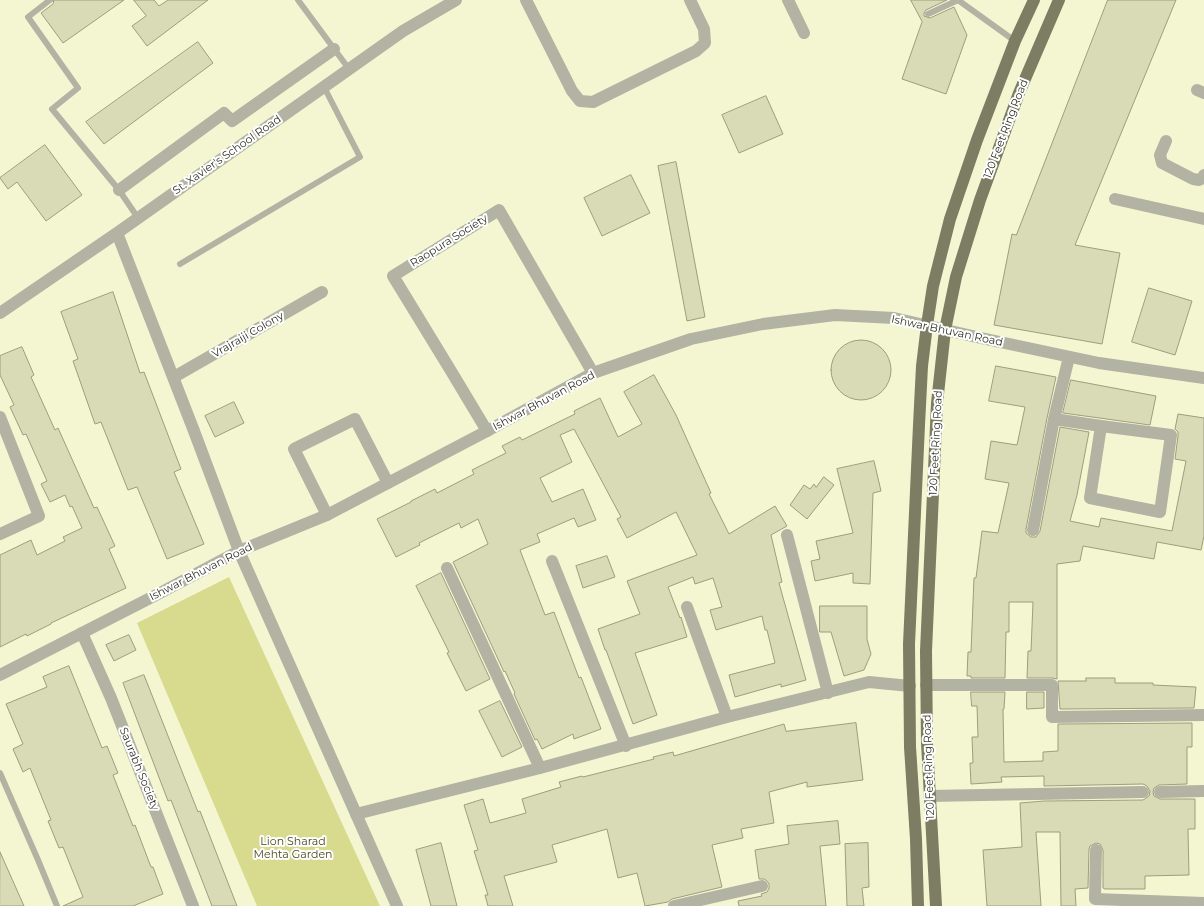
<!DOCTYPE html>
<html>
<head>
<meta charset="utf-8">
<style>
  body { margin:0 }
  canvas { display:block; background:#f4f6d1 }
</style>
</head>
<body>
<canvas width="1204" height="906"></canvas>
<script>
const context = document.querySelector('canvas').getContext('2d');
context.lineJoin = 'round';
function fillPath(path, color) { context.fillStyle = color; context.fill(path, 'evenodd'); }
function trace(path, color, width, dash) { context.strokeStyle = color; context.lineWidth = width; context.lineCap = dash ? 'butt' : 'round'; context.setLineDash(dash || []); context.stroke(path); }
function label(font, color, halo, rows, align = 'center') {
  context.font = font + ' Montserrat,sans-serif'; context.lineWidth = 4; context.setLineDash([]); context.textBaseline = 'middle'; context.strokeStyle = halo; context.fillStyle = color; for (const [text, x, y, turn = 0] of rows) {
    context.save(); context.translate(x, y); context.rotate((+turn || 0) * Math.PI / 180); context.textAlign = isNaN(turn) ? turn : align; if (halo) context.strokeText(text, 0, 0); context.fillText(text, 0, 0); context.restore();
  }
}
fillPath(new Path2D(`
  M 229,577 L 380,906 L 257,906 L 137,623 Z`), '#d8db8e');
const building = new Path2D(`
  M 54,0 L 124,0 L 63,43 L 41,13 L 53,4 Z
  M 134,0 L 154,0 L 159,6 L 168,0 L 208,0 L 147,46 L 132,26 L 146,16 Z
  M 911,0 L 947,0 L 926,10 L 924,13 L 924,16 L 930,18 L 954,7 L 967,35 L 946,94 L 902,79 L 922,22 Z
  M 1108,0 L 1176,0 L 1075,245 L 1120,253 L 1102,344 L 994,325 L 1012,234 L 1016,235 Z
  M 198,42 L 213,63 L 104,144 L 86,122 Z
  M 766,96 L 783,134 L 739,153 L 722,115 Z
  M 45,145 L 82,195 L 46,221 L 17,182 L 8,189 L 0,178 Z
  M 676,162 L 705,317 L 687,321 L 658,166 Z
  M 631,175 L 650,213 L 602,236 L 584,198 Z
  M 1149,288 L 1192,301 L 1175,355 L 1132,342 Z
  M 113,292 L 140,373 L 144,372 L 181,469 L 174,472 L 204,544 L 167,559 L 137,487 L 128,490 L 101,422 L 95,424 L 73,361 L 78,359 L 61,312 Z
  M831 370a30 30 0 1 1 60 0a30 30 0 1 1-60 0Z
  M 22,347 L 34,375 L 31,377 L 55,430 L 58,428 L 94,508 L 97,507 L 115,546 L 109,549 L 126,588 L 51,623 L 51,624 L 27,636 L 26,634 L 0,647 L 0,555 L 31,540 L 37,555 L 65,541 L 63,537 L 82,528 L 72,506 L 70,507 L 65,495 L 50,502 L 41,484 L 47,481 L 26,434 L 23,435 L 10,407 L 14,405 L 0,375 L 0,356 Z
  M 996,366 L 1056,377 L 1047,418 L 1026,529 L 1026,533 L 1031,537 L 1036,537 L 1040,531 L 1060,427 L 1089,432 L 1077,495 L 1070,521 L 1099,527 L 1101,518 L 1172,531 L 1186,461 L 1175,459 L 1178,436 L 1178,432 L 1175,429 L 1178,414 L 1204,418 L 1204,536 L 1201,550 L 1157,542 L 1154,559 L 1083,546 L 1080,561 L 1057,564 L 1057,679 L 1052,678 L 1027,678 L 1028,651 L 1031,651 L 1033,602 L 1009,602 L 1009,632 L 1006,632 L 1005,678 L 971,678 L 971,676 L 967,676 L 968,652 L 971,652 L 974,578 L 976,578 L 982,531 L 998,533 L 1009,483 L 985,479 L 991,441 L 1017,445 L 1025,407 L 989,401 Z
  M 654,375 L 676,415 L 711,493 L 709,494 L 729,534 L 775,506 L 787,526 L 771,535 L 782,582 L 779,583 L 806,680 L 781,687 L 781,684 L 735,697 L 729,675 L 775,663 L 767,630 L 765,630 L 762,616 L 716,630 L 710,610 L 722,607 L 713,578 L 695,584 L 693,577 L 668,587 L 680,618 L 681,617 L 687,637 L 635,653 L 657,715 L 633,724 L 606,650 L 605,650 L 598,629 L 640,614 L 627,581 L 697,555 L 676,512 L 627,538 L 617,519 L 621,517 L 574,429 L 560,435 L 572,462 L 540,478 L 552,502 L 583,489 L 596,520 L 578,527 L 574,518 L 537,534 L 540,542 L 520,550 L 545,615 L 554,612 L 579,678 L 581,677 L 601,729 L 574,739 L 573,734 L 542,749 L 537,739 L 535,740 L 514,694 L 515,693 L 505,671 L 504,672 L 453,562 L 488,544 L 478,519 L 461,528 L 459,523 L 419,543 L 420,545 L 396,557 L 377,519 L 411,502 L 411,501 L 435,489 L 437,493 L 474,474 L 472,470 L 506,453 L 502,446 L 520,437 L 522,440 L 575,414 L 574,411 L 600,398 L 618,437 L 642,424 L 624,392 Z
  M 1071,380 L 1156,396 L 1150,425 L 1063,413 Z
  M 234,402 L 244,423 L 215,437 L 205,416 Z
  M 874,461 L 881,491 L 873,493 L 870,584 L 853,583 L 853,573 L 815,581 L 811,561 L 820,559 L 816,541 L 853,533 L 837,469 Z
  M 824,477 L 834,485 L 807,519 L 790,505 L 804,485 L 810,489 L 814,484 L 816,487 Z
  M 607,556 L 615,577 L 583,588 L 576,566 Z
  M 441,573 L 490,679 L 466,691 L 447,653 L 449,652 L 416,586 Z
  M 820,606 L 867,606 L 867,639 L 871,654 L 864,670 L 844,676 L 831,632 L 820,632 Z
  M 129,635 L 136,650 L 114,661 L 106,645 Z
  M 69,666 L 102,748 L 107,746 L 118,773 L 113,775 L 133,826 L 135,825 L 151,867 L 153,867 L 163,894 L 133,906 L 63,906 L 83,897 L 63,847 L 59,848 L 48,821 L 51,820 L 30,768 L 23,772 L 13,749 L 23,744 L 6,704 L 47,687 L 43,677 Z
  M 144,675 L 198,812 L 200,811 L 237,906 L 212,906 L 171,800 L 168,801 L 123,683 Z
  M 1086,678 L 1115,678 L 1115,683 L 1153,683 L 1153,685 L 1196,687 L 1194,708 L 1060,709 L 1058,681 L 1086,681 Z
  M 971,692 L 1005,692 L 1004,709 L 1003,709 L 1004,762 L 1043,761 L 1043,752 L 1058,751 L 1058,724 L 1192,723 L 1192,747 L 1187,747 L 1187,784 L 1159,785 L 1154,788 L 1153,792 L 1154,796 L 1160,799 L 1195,799 L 1195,829 L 1188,829 L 1189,875 L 1145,876 L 1145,889 L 1105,889 L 1103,888 L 1103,850 L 1100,844 L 1096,843 L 1090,846 L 1089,849 L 1088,888 L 1075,889 L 1076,906 L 1061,906 L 1060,832 L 1036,832 L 1041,906 L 987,906 L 983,850 L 1022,847 L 1020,803 L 1044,801 L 1143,800 L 1149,796 L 1150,791 L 1147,786 L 1143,784 L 1044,786 L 1044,776 L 1001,777 L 1002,782 L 971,784 L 970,763 L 973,763 L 972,737 L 978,737 L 977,706 L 972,706 Z
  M 1027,692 L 1044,692 L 1044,708 L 1027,709 Z
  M 500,701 L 522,747 L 502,757 L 479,711 Z
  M 856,723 L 863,780 L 807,787 L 807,782 L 769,792 L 774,823 L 741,829 L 743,838 L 712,845 L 722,887 L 672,899 L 668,902 L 645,906 L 637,873 L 618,878 L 607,829 L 552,845 L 557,862 L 504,876 L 513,906 L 488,906 L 485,895 L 488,895 L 474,851 L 478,850 L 464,805 L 483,799 L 490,823 L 526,813 L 522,799 L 561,787 L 559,782 L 582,776 L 583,777 L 654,759 L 653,757 L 673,752 L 674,756 L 784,724 L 786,731 Z
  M 838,821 L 840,844 L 820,846 L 826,906 L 739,906 L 738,901 L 762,896 L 761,894 L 767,892 L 769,888 L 769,884 L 767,881 L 764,879 L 759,879 L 755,850 L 789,844 L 787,826 Z
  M 441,843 L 457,906 L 431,906 L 416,850 Z
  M 868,843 L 869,887 L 862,888 L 864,906 L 847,906 L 845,844 Z
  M 0,852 L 24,906 L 0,906 Z`);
fillPath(building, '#d9dbb7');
trace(building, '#9c9e7c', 1);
trace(new Path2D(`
  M 50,0 L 28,17 L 78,88 L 52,109 L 119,190 L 138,218
  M 298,0 L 349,69
  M 928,14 L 958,0 L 1015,41
  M 180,264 L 360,157 L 324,87
  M 0,773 L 38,860 L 57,906`), '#b2b3a3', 6);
trace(new Path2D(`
  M 526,0 L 572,91 L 580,101 L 593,102 L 696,51 L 705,43 L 704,29 L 690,0
  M 788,0 L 804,33
  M 1197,90 L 1204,93
  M 1166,141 L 1160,155 L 1162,163 L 1193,179 L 1199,180 L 1203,178 L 1204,175
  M 119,190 L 224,113 L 232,121 L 334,49
  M 1115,199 L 1204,219
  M 1069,357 L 1054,419 L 1101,426 L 1090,498 L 1160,512 L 1171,435 L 1101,426
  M 174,377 L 322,292
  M 0,417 L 39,516 L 0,534
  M 487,431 L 451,371 L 393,276 L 499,210 L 593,373
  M 327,515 L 294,449 L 355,419 L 388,483
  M 1033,530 L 1054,419
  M 787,535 L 828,693
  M 552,561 L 626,746
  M 447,568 L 540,768
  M 687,607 L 727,717
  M 82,633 L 111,698 L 193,906
  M 926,685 L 1052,685 L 1052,717 L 1204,715
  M 1160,792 L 1204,791
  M 929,796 L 1143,792
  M 356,814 L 540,768 L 727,717 L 869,682 L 910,686
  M 1096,850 L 1095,899 L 1204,903
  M 674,906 L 762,886`), '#b2b3a3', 12);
trace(new Path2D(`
  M 117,233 L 194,431 L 239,551 L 397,906
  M 0,313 L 117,233 L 403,31 L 456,0
  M 0,675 L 160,593 L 239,551 L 327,515 L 487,431 L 593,373 L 691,339 L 763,324 L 835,315 L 894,318 L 981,338 L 1099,363 L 1204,378`), '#b2b3a3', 12);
trace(new Path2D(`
  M 918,906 L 916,839 L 910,747 L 909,644 L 919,425 L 922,366 L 927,325 L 933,286 L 950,219 L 977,140 L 1015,41 L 1034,0
  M 936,906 L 927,743 L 926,651 L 937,403 L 945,330 L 956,277 L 980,200 L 1019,93 L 1059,0`), '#7c7d62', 12);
label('11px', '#2f3022', '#fff', [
  ["120 Feet Ring Road",1006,129,-69],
  ["St. Xavier's School Road",227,155,-35],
  ["Raopura Society",449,241,-32],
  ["Ishwar Bhuvan Road",947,331,12],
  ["Vrajraiji Colony",248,335,-30],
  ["Ishwar Bhuvan Road",544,401,-28],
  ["120 Feet Ring Road",936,443,-87],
  ["Ishwar Bhuvan Road",201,572,-27],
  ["120 Feet Ring Road",929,767,-92],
  ["Saurabh Society",139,769,68]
]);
label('11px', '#494920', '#fff', [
  ["Lion Sharad",293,842],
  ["Mehta Garden",293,855]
]);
</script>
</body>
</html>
